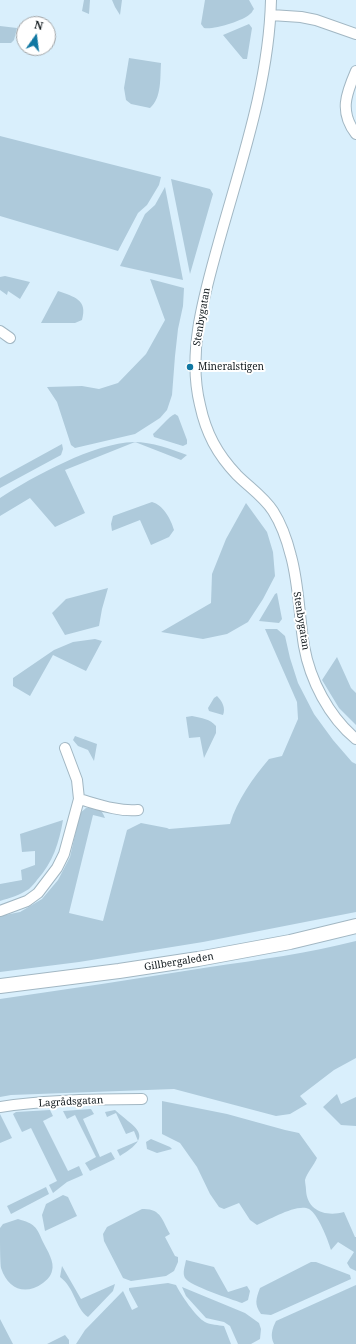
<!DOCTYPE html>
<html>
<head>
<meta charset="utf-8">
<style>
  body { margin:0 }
  #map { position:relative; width:356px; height:1344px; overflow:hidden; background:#d9effc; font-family:"Noto Serif",serif }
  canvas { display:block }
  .north { position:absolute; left:16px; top:16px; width:40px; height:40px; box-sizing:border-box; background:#fff; border:1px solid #a0a3a5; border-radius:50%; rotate:14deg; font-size:11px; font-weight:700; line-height:16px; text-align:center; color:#11191d }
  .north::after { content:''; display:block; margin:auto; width:14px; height:18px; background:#0f77a2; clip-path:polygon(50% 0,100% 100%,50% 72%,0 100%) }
</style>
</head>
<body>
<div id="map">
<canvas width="356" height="1344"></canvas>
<div class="north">N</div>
</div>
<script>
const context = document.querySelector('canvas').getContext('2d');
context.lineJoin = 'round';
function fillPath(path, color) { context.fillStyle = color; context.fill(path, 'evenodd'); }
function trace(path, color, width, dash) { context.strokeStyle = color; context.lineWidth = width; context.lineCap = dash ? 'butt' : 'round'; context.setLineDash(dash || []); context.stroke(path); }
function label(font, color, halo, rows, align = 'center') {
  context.font = font + ' "Noto Serif",serif'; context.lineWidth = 4; context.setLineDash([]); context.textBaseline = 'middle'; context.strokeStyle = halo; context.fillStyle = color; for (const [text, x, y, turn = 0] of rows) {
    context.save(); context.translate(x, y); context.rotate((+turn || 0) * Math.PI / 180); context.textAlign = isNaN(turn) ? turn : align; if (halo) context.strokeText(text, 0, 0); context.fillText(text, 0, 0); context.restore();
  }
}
fillPath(new Path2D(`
  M 84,0 L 90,0 L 89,14 L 82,11 Z
  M 112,0 L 122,0 L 120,15 L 115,7 Z
  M 205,0 L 249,0 L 254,9 C 252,11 252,13 250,14 C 243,21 213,30 204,28 L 201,24 Z
  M 249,24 L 252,28 L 247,59 L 243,59 L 223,35 Z
  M 0,26 L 17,28 L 14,40 L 11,43 L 0,43 Z
  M 129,58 L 161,63 C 160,77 162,98 150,108 L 131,104 L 126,100 L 124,88 Z
  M 0,136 L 161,177 L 159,185 L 147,205 L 138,213 L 118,251 L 0,216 Z
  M 171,179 L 210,189 L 213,194 L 190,274 Z
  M 165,187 L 183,280 L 120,266 L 145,214 L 155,205 Z
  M 5,276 L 30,282 L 20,299 L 8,291 L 7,295 L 0,290 L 0,277 Z
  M 150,279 L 184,288 L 183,306 L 178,329 L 175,356 L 172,395 L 167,410 L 160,418 L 135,434 L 75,448 L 71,445 L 57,402 L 47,387 L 82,386 L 99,389 L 118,383 L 146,354 L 165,320 Z
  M 58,291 C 74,297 88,299 82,320 L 75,323 L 41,323 Z
  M 175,414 L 178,416 L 187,440 L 187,444 L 183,446 L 154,437 L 153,434 C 159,429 169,416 175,414 Z
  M 135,442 L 65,470 L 85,513 L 55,527 L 30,498 L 0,516 L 0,498 C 34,476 94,443 134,442 C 152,442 171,449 187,455 L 181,460 Z
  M 62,444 L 63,449 L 61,455 L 0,488 L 0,478 Z
  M 152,502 C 163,505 171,519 174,530 L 169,537 L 151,545 L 140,520 L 112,531 L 111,524 L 113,516 Z
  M 246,503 L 267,532 L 273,552 L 275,576 L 263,599 L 248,622 L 227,634 L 203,639 L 161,632 L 211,603 L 212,574 L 226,539 Z
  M 108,588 L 102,609 L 99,626 L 65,635 L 52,613 L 66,599 Z
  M 277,593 L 282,619 L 279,623 L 259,621 L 275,594 Z
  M 265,629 L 277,629 L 285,636 L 290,658 L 298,683 L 314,714 L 333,740 L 352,762 L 356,764 L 356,912 L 203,942 L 79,962 L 0,972 L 0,916 L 20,912 L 42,899 L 58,880 L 70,857 L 80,813 L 86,808 C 96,808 101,807 105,818 L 93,815 L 69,913 L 103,921 L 127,830 L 141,823 L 167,828 L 169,829 L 230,824 C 237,800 253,778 269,759 L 282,756 L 298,719 L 297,702 Z
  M 95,639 L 102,641 L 86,671 L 53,655 L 30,696 L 13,686 L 13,678 L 54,650 L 73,642 Z
  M 337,657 L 351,688 L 356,693 L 356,725 L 339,708 L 322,680 Z
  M 217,696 C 222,701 226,708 223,715 L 209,711 L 208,708 L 214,698 Z
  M 192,716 C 202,718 210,719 216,726 L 216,733 L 204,758 L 200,737 L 189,738 L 186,717 Z
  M 75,736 L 97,744 L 94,761 L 88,750 L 78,746 L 73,740 Z
  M 63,820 C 59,843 53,862 37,880 C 35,883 32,886 29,889 C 20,895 10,898 0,901 L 0,884 L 22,880 L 21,870 L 35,865 L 35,851 L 22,852 L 20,834 Z
  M 356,941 L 356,1058 L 334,1070 L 300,1096 L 307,1104 L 290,1114 L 276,1116 L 174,1089 L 11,1095 L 0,1097 L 0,999 C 70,989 140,978 210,967 C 259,960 308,953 356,941 Z
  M 337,1094 L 341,1104 L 356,1097 L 356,1126 L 341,1125 L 323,1107 Z
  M 162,1101 L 227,1114 L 285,1130 L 299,1133 L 317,1158 C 314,1165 307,1173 305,1180 C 305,1183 306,1187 306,1190 C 307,1211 326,1217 344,1212 L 355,1237 L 356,1237 L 356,1271 L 350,1268 L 347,1263 L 354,1252 L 338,1242 L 331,1250 C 328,1240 318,1214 309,1209 C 297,1203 269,1220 257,1225 L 250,1220 L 239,1203 L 224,1209 L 219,1207 L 210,1194 L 197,1167 L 180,1143 L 162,1134 Z
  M 91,1109 L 94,1114 L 83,1119 L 100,1157 L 111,1152 L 115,1159 L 90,1171 L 85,1163 L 96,1157 L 75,1115 L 67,1119 L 63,1111 Z
  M 50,1110 L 53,1116 L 43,1121 L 68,1171 L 79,1166 L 83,1175 L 67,1182 L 53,1193 L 49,1185 L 57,1181 L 31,1128 L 22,1132 L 13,1114 L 16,1112 Z
  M 115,1110 C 136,1129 155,1135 120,1156 L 117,1150 L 138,1141 L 134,1131 L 126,1134 L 116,1113 L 107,1117 L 105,1112 Z
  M 0,1114 L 12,1138 L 0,1143 Z
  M 151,1139 L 170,1147 L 172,1149 L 157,1153 L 147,1149 L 146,1142 Z
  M 46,1187 L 49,1194 L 11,1214 L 7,1206 Z
  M 63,1195 L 68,1197 L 77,1216 L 45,1231 L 42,1215 L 46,1204 Z
  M 142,1209 C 161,1208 162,1220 170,1234 L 165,1237 L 175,1256 L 178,1257 L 178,1262 L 174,1271 L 166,1276 L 131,1281 L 123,1278 L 104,1241 L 103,1234 L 107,1227 Z
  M 18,1219 C 35,1224 36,1226 43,1242 C 47,1250 55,1262 52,1271 C 51,1276 47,1280 43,1283 C 25,1296 8,1289 1,1268 C 0,1260 0,1237 0,1228 L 3,1224 Z
  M 186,1260 L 214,1267 L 228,1292 L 247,1286 L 250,1291 L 248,1300 L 242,1303 C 231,1299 190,1286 185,1278 C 182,1273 185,1266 186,1260 Z
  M 311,1262 L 316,1262 L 350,1275 L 351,1279 L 271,1315 L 261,1314 C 254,1304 256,1299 260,1288 Z
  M 62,1266 L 81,1299 L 115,1284 L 113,1291 L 88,1317 C 75,1308 75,1288 60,1277 Z
  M 168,1283 L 176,1285 C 181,1295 196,1317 205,1322 C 210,1325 219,1325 224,1326 L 231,1344 L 76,1344 L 85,1330 L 123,1291 L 132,1310 L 138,1307 L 129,1290 L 129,1288 Z
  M 356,1285 L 356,1344 L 274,1344 C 270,1336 272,1329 276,1321 Z
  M 182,1287 L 245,1313 L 259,1323 L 261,1329 L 260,1339 L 251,1344 L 238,1344 L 230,1326 L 224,1322 L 206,1318 L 186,1296 Z
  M 0,1319 L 13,1344 L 0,1344 Z
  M 65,1335 L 69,1340 L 69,1344 L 47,1344 Z`), '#aecadb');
const street = new Path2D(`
  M 271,0 C 269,84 240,165 218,245 C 204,296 187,352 200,405 C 206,433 217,454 237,475 C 249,487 264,497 273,511 C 282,525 287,540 291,556 C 299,585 299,616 304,646 C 310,680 329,717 356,739
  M 271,15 L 301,17 L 316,20 L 356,34
  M 356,71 C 346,94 339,112 356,134
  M 0,331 L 10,338
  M 79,799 C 97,804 119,812 138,810
  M 0,911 L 27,901 L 38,893 L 57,868 L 64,854 L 79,799 L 77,780 L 65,748
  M 0,1107 C 44,1100 97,1099 142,1099`);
const secondary = new Path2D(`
  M 0,986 L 119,971 L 198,959 L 290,942 L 356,926`);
trace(street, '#a2b7c3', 12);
trace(secondary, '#a2b7c3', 16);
trace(street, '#fff', 10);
trace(secondary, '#fff', 14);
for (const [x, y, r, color] of [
  [190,367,4,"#0f77a2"]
]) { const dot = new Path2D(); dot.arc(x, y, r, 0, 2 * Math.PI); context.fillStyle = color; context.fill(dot); trace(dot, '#fff', 1.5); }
label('10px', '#11191d', '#fff', [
  ["Stenbygatan",202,317,-80],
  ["Stenbygatan",301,621,81],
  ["Gillbergaleden",179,962,-9],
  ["Lagrådsgatan",71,1102,-3]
]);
label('10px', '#11191d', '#fff', [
  ["Mineralstigen",198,367]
], 'left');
</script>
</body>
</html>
